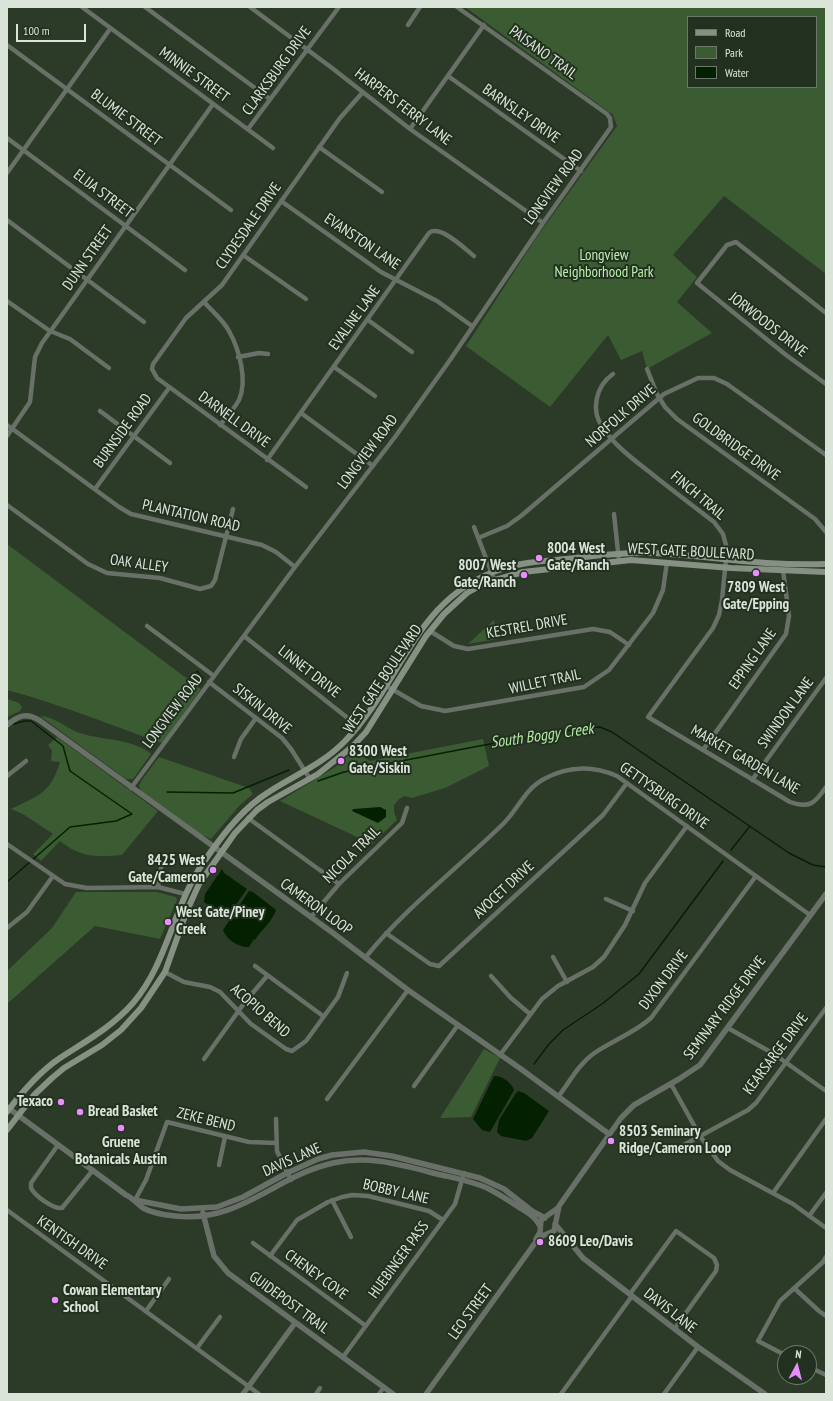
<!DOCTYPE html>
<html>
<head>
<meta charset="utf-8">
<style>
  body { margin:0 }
  #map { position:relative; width:833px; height:1401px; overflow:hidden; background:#2c3a28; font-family:"PT Sans Narrow",sans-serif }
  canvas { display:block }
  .frame { position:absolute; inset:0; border:8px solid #dbe4d9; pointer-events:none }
  .legend { position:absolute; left:687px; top:16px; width:130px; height:72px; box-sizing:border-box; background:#22301f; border:1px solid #6c7869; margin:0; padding:5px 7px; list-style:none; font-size:12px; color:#dbe4d9 }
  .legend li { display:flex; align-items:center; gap:8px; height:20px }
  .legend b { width:20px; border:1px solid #6c7869 }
  .north { position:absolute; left:777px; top:1345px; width:40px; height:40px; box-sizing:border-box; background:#22301f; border:1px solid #6c7869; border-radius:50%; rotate:7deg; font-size:11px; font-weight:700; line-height:16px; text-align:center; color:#dbe4d9 }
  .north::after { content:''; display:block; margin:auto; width:14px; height:18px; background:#e88eff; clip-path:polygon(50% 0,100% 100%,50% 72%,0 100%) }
  .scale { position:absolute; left:16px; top:24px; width:70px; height:18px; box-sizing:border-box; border:2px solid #dbe4d9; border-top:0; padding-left:5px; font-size:12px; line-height:14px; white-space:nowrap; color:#dbe4d9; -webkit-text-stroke:3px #22301f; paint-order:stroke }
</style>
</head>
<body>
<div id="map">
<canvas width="833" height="1401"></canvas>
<div class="frame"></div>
<ul class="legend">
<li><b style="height:5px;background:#869183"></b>Road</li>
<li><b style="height:11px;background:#3b5b33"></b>Park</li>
<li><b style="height:11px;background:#032100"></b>Water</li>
</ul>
<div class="north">N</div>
<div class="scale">100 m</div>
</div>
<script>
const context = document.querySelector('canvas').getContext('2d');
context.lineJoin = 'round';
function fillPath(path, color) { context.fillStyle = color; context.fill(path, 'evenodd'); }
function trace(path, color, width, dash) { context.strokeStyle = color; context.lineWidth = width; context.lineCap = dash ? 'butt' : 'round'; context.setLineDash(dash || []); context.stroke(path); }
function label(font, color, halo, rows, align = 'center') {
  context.font = font + ' "PT Sans Narrow",sans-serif'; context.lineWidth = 4; context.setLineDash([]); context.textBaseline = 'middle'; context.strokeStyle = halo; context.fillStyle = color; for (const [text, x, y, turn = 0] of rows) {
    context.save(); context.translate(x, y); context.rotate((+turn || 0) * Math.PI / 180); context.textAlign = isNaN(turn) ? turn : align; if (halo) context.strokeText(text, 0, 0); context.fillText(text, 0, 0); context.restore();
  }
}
fillPath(new Path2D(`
  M 465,7 L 826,7 L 826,274 L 724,196 L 673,255 L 697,277 L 677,302 L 712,333 L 647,369 L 642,351 L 621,360 L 608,335 L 550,407 L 466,346 L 536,238 L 617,126 L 613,115 ZM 688,17 L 816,17 L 816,87 L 688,87 Z
  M 7,544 L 201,689 L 162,743 C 110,725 60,704 7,690 Z
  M 494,620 L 497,639 L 468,644 Z
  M 7,699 L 19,703 L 22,707 L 20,711 L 7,717 Z
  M 40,716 C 52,716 66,727 77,732 C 100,741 131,737 151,754 L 133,779 L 126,779 Z
  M 57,737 L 158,811 L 122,855 C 97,857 81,858 60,841 L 41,861 L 33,854 L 53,834 L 23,814 L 11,809 C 39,795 50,794 60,762 L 51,761 L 52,751 L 48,745 Z
  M 483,739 L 489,766 L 445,788 L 412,798 L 405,796 L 399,799 L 394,805 L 394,812 L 397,820 L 372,844 L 280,801 L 337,766 L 353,751 L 370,761 Z
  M 159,757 L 249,788 L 253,794 L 240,805 L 211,839 L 200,834 L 141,791 L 139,786 L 141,781 Z
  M 76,892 L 156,892 L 176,897 L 177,900 L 160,939 L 95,926 L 7,1004 L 7,971 L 52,928 Z
  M 484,1049 L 500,1058 L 471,1117 L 440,1118 Z`), '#3b5b33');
fillPath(new Path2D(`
  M 197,670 L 204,678 L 199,686 L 197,686 L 189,681 Z
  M 380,807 L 386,810 L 386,817 L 378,823 L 352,811 L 353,809 Z
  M 222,869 L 224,873 L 247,889 L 227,917 L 204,902 L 205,894 Z
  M 249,891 L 253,892 L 276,910 C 272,922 261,930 255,940 L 254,939 L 249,947 C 239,948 226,939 223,930 Z
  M 494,1076 C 502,1076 511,1082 514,1090 L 490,1132 L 482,1130 L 473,1119 Z
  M 518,1091 L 524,1093 L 549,1111 L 532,1138 L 526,1141 L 501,1136 L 497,1132 L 499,1120 L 516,1093 Z`), '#032100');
trace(new Path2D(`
  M 318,781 L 344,772 L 479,746 L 584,728 L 600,727 L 612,732 L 789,853 L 813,865 L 826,867
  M 167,792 L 233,793 L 289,770
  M 731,850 L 750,826
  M 7,882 L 70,827 L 116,821 L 132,814 L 70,771 L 63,746 L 31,721 L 24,721 L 14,724
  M 534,1064 L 549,1044 L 563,1030 L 602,1004 L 639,974 L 723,861`), '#032100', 1.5);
trace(new Path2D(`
  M 82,7 L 273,148
  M 145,7 L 270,99
  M 250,7 L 332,68 L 410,129 L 543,223
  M 408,25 L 420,7
  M 7,45 L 231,210
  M 448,76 L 581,171
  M 248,129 L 339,7
  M 410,129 L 484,25
  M 7,138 L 185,270
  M 319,147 L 382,192
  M 7,173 L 110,29
  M 281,201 L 381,272 L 437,301 L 472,326
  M 7,220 L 144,322
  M 243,255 L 306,299
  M 7,301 L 50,331 L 70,339 L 109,368
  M 204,302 C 212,311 223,320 229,331 C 239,349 248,380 239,400 C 234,409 227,417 220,425
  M 826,313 L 736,242 L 727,245 L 697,283 L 786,355 L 826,384
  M 368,320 L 412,352
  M 238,357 L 259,353 L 268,354
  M 334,367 L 375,396
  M 647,369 L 657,394 L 665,407 L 677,419 L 815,519 L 826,532
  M 613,374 C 596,386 590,410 603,428 C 615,446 634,460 652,474 C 672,490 693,506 714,522 L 723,534 L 727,549 L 722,600 L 719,615 L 713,628 L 648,717 L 790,802 C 810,809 815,803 826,787
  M 100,411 L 170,463
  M 301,413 L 373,466
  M 7,425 L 119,507 L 131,514 L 262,545 L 276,552 L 295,567
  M 7,436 L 30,402 L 35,357 L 42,343 L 213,104
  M 267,460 L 429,233 C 440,224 465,249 474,256
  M 306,487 L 157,378 L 152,369 L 153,364 L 186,318 L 222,285 L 340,118 L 363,92
  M 95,489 L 169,388
  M 7,505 L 88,564 L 107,573 L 160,578 L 200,589 L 211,586 L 215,580 L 233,509
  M 614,514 L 619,561
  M 474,527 L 494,579
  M 478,538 L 507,526 L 521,516 L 664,394 L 698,378 L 714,378 L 727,384 L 826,455
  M 147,626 L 214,676
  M 430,631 L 454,646 L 468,649 L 593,629 L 610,632 L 629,645
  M 244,636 L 359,727
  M 209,682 L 282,738 L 291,749 L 310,779
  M 390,688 L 421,706 L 445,711 L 584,687 L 609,670 L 653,613 L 663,590 L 667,562
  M 703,750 L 786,634 L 789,616 L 783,570
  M 234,757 L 241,739 L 256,718
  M 7,776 L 26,761
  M 752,780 L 826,678
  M 131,788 L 295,567 L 395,437 L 450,360 L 543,223 L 611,127 L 610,118 L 607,114 L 457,7
  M 248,818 L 339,884
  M 7,844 L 65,884 L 87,888 L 158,887 L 185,894
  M 158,887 L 162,862
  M 606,899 L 633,911
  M 311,917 L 339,884 L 402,823 L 407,808
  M 7,928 L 27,912 L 53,876
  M 386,933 L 430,964 L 439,966 L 603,815 L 627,783
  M 553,957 L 567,982
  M 365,958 C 405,908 458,868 504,823 C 518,809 525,789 544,779 C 568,766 592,765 617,776 L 810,915
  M 255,966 L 323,1016
  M 165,972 L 184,982 L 210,987 L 220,992 L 251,1024 L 286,1049 L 292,1051 L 306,1041 L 338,997 L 347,973
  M 491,976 L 511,998 L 530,1014
  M 728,1028 L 774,1054 L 826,1091
  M 500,1055 L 542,999 L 558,986 L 593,967 L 604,957 L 625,925 L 645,883 L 687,826
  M 204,1059 L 245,1002 L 267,976
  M 671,1084 L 700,1136 L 718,1161 L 730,1170 L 793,1204 L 826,1228
  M 414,1086 L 458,1025
  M 558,1097 C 569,1083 578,1065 593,1054 C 612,1041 634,1033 651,1018 L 756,876
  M 327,1099 L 408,990
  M 276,1119 L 277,1151 L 291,1180
  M 58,1145 L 31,1183 L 31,1188 C 35,1196 53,1209 62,1208 L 93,1170
  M 682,1146 L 748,1110 L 756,1103 L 826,1008
  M 219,1165 L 225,1137
  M 773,1193 L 826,1119
  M 135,1200 L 146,1180 L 167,1122 L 249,1142 L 276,1143
  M 332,1200 L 351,1237
  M 7,1210 L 259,1394
  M 809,1216 L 826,1193
  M 253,1243 L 366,1326
  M 270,1256 L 297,1220 L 328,1202 L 342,1197 L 352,1195 L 368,1196 L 429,1211 L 443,1220
  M 794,1288 L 819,1311 L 826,1316
  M 630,1294 L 676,1231 L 714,1258 L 717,1265 L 716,1271 L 675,1328
  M 146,1311 L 169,1279
  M 197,1348 L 220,1317
  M 785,1355 L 758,1341 L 780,1301 L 823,1262 L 826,1257
  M 343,1357 L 455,1204 L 464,1173
  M 809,1367 L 826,1375
  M 316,1394 L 320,1388
  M 379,1394 L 384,1387
  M 561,1394 L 632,1296
  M 664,1394 L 698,1347`), '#697068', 4.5);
trace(new Path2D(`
  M 7,725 C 18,716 26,712 39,720 L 333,933 L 408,990 L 521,1069 L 609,1134
  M 7,1107 L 126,1195 C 133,1198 137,1204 143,1208 C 152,1213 165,1215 175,1216 C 241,1223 275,1176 333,1163 C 369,1155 402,1165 437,1174 C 454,1178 473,1181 489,1189 C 499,1194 508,1200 517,1206 C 526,1212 535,1216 540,1226
  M 135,1200 L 181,1209 L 217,1207 L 243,1197 L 287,1173 L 318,1159 L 332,1155 L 364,1152 L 392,1156 L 480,1178 L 504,1189 L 532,1211 L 545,1218
  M 203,1213 L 214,1256 L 228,1273 L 393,1394
  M 555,1224 L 583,1258 L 698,1347 L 765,1394
  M 536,1239 L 540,1232 L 541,1220 L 558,1208
  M 243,1394 L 295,1323
  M 426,1394 L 535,1243 L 542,1236 L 554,1231 L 559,1206 L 621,1118 L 634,1105 L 679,1079 L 700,1065 L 826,894`), '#697068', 5.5);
trace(new Path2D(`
  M 7,1112 C 22,1092 39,1072 60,1058 C 86,1041 112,1027 133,1003 C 168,962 173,907 203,863 C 219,840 237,815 260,798 C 288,777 319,768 345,741 C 402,683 415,596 502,569 C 523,562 545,561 566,559 C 593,556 620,552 647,553 C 673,553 698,557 723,559 C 757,563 792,565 826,564
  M 7,1130 L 34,1095 L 52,1078 L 64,1068 L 102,1045 L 121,1030 L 141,1008 L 165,972 L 186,913 L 199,884 L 235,833 L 257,810 L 268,802 L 318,774 L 353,746 L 366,732 L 426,636 L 444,614 L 467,593 L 485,583 L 523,572 L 631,560 L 731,568 L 826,572`), '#869183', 6);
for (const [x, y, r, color] of [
  [539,558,4,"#e88eff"],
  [756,573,4,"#e88eff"],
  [524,575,4,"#e88eff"],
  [341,761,4,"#e88eff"],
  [213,870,4,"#e88eff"],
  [168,922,4,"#e88eff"],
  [61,1102,4,"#e88eff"],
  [80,1112,4,"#e88eff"],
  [121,1128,4,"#e88eff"],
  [611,1141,4,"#e88eff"],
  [540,1242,4,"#e88eff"],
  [55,1300,4,"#e88eff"]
]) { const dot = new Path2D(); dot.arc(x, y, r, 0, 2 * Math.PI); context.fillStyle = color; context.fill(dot); trace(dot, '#22301f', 1.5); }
label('15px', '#dbe4d9', '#22301f', [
  ["PAISANO TRAIL",543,53,36],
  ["CLARKSBURG DRIVE",277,71,-54],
  ["MINNIE STREET",194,75,36],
  ["HARPERS FERRY LANE",403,107,37],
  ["BARNSLEY DRIVE",521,114,35],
  ["BLUMIE STREET",126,118,37],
  ["LONGVIEW ROAD",554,187,-54],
  ["ELIJA STREET",103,194,37],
  ["CLYDESDALE DRIVE",249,226,-55],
  ["EVANSTON LANE",362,242,34],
  ["DUNN STREET",88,258,-55],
  ["EVALINE LANE",355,318,-54],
  ["JORWOODS DRIVE",768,325,38],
  ["NORFOLK DRIVE",621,416,-41],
  ["DARNELL DRIVE",234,420,36],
  ["BURNSIDE ROAD",123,431,-54],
  ["GOLDBRIDGE DRIVE",736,447,36],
  ["LONGVIEW ROAD",368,452,-53],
  ["FINCH TRAIL",698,496,40],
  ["PLANTATION ROAD",191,516,13],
  ["WEST GATE BOULEVARD",691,552,3],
  ["OAK ALLEY",139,564,8],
  ["KESTREL DRIVE",527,627,-10],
  ["EPPING LANE",753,659,-55],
  ["LINNET DRIVE",309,672,38],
  ["WEST GATE BOULEVARD",383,679,-56],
  ["WILLET TRAIL",545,682,-12],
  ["SISKIN DRIVE",262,709,39],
  ["LONGVIEW ROAD",173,711,-53],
  ["SWINDON LANE",786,713,-54],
  ["MARKET GARDEN LANE",745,760,30],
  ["GETTYSBURG DRIVE",664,796,35],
  ["NICOLA TRAIL",352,855,-45],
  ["AVOCET DRIVE",504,890,-43],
  ["CAMERON LOOP",316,907,36],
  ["DIXON DRIVE",664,980,-53],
  ["SEMINARY RIDGE DRIVE",725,1008,-53],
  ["ACOPIO BEND",260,1011,41],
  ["KEARSARGE DRIVE",776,1054,-53],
  ["ZEKE BEND",206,1120,14],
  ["DAVIS LANE",292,1160,-24],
  ["BOBBY LANE",396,1192,13],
  ["KENTISH DRIVE",72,1243,35],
  ["HUEBINGER PASS",399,1260,-54],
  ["CHENEY COVE",316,1275,36],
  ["GUIDEPOST TRAIL",289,1303,36],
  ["DAVIS LANE",670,1311,38],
  ["LEO STREET",471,1312,-54]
]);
label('15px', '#bbefad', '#22301f', [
  ["Longview",604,256],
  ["Neighborhood Park",604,273]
]);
label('bold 15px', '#dbe4d9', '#22301f', [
  ["8004 West",547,549],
  ["Gate/Ranch",547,566],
  ["8007 West",516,566,"right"],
  ["Gate/Ranch",516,583,"right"],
  ["7809 West",756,588,"center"],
  ["Gate/Epping",756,605,"center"],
  ["8300 West",349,752],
  ["Gate/Siskin",349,769],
  ["8425 West",205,861,"right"],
  ["Gate/Cameron",205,878,"right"],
  ["West Gate/Piney",176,913],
  ["Creek",176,930],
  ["Texaco",53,1102,"right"],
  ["Bread Basket",88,1112],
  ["8503 Seminary",619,1132],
  ["Ridge/Cameron Loop",619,1149],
  ["Gruene",121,1143,"center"],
  ["Botanicals Austin",121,1160,"center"],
  ["8609 Leo/Davis",548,1242],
  ["Cowan Elementary",63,1291],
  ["School",63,1308]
], 'left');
label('italic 16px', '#b4e8a7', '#22301f', [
  ["South Boggy Creek",542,736,-8]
]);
</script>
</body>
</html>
